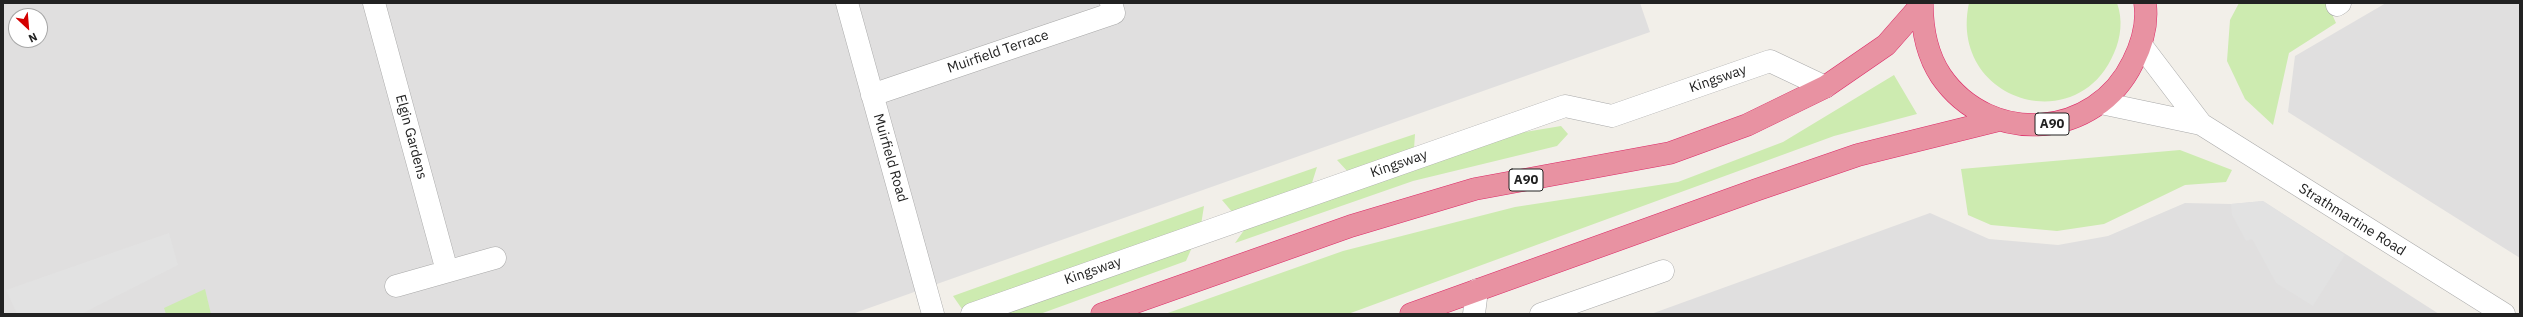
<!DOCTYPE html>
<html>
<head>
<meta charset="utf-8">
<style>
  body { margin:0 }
  #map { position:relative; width:2523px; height:317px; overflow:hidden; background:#f2efe9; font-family:"IBM Plex Sans",sans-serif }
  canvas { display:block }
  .frame { position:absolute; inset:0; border:4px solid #222; pointer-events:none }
  .north { position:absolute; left:8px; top:8px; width:40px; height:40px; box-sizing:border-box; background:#fff; border:1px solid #a7a7a7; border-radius:50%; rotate:154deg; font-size:11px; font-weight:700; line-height:16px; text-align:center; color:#222 }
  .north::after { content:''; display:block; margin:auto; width:14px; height:18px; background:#d40000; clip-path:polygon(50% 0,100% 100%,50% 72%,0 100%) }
</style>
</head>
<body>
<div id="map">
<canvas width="2523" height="317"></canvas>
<div class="frame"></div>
<div class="north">N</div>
</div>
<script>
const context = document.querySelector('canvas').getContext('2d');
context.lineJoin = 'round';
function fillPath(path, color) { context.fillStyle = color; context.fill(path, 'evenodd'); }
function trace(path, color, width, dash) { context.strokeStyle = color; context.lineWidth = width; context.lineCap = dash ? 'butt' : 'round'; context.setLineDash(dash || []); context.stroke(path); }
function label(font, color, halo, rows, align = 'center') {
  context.font = font + ' "IBM Plex Sans",sans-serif'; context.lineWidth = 3; context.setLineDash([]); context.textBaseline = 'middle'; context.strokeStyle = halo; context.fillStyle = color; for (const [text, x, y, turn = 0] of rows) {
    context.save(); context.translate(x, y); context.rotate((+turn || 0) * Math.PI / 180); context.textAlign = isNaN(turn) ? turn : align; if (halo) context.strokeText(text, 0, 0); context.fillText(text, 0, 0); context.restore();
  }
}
fillPath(new Path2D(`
  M 3,3 L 1640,3 L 1650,32 L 852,314 L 3,314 ZM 16,16 L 40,16 L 40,40 L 16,40 Z
  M 2386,3 L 2520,3 L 2520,258 L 2288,112 L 2295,56 Z
  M 2263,201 L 2439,314 L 1651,314 L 1930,213 L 1989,239 L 2058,245 L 2108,236 L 2185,203 L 2231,204 Z`), '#e0dfdf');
fillPath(new Path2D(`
  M 1969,3 L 2117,3 C 2123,19 2121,38 2114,53 C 2077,141 1948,100 1969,3 Z
  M 2239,3 L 2327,3 L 2336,23 L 2289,53 L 2273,125 L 2245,99 L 2227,61 L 2230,20 Z
  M 1894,75 L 1917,114 L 1834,136 L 1348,314 L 1165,314 L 1343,251 L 1515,207 L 1678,182 L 1783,142 Z
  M 1561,126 L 1568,134 L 1557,146 L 1413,181 L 1235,243 L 1247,226 L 1507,135 Z
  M 1415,134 L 1414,149 L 1349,173 L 1337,160 Z
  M 2180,150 L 2232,170 L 2226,182 L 2185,185 L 2104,224 L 2057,231 L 1991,225 L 1968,215 L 1961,169 Z
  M 1317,167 L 1311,186 L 1233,213 L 1222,200 Z
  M 1204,206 L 1201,225 L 962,309 L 953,296 Z
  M 1193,245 L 1186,261 L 1040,314 L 996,314 Z
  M 205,289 L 211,314 L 166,314 L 164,308 Z`), '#cdebb0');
fillPath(new Path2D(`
  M 2263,201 L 2345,255 L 2313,306 L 2276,283 L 2252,239 L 2246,241 L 2232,215 L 2231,204 Z
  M 169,233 L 178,265 L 81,314 L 17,314 L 6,290 Z`), '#e2e2e2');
const minor = new Path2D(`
  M 374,3 L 447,271
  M 847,3 L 933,314
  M 2337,5 L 2340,3
  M 2141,45 L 2201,124
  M 872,95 L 1114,13 L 1111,3
  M 2101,103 L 2201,124 L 2504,314
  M 396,286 L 495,258
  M 972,314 L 1565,106 L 1612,116 L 1770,61 L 1825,87
  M 1474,314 L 1477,290
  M 1541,314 L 1663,271`);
const highway = new Path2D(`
  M 1922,3 C 1922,28 1927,55 1941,76 C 1990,147 2096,139 2133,62 C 2142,44 2148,23 2145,3
  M 1102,314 L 1351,226 L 1475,189 L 1670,153 L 1747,125 L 1825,87 L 1886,45 L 1922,4
  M 1411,314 L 1756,190 L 1858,155 L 1999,120`);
trace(minor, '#a9a9a9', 23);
trace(highway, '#dc2a67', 23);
trace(minor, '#fff', 22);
trace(highway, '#e892a2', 22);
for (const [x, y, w] of [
  [2052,124,34],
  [1526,180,34]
]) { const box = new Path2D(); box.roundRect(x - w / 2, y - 11, w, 22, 3); context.fillStyle = '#fff'; context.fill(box); trace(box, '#222', 1); }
label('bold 13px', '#222', null, [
  ["A90",2052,124],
  ["A90",1526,180]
]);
label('14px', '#222', '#fff', [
  ["Muirfield Terrace",998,52,-19],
  ["Kingsway",1718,79,-19],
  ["Elgin Gardens",411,137,75],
  ["Muirfield Road",890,158,74],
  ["Kingsway",1399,164,-19],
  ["Strathmartine Road",2352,220,32],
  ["Kingsway",1093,271,-19]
]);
</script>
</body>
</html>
